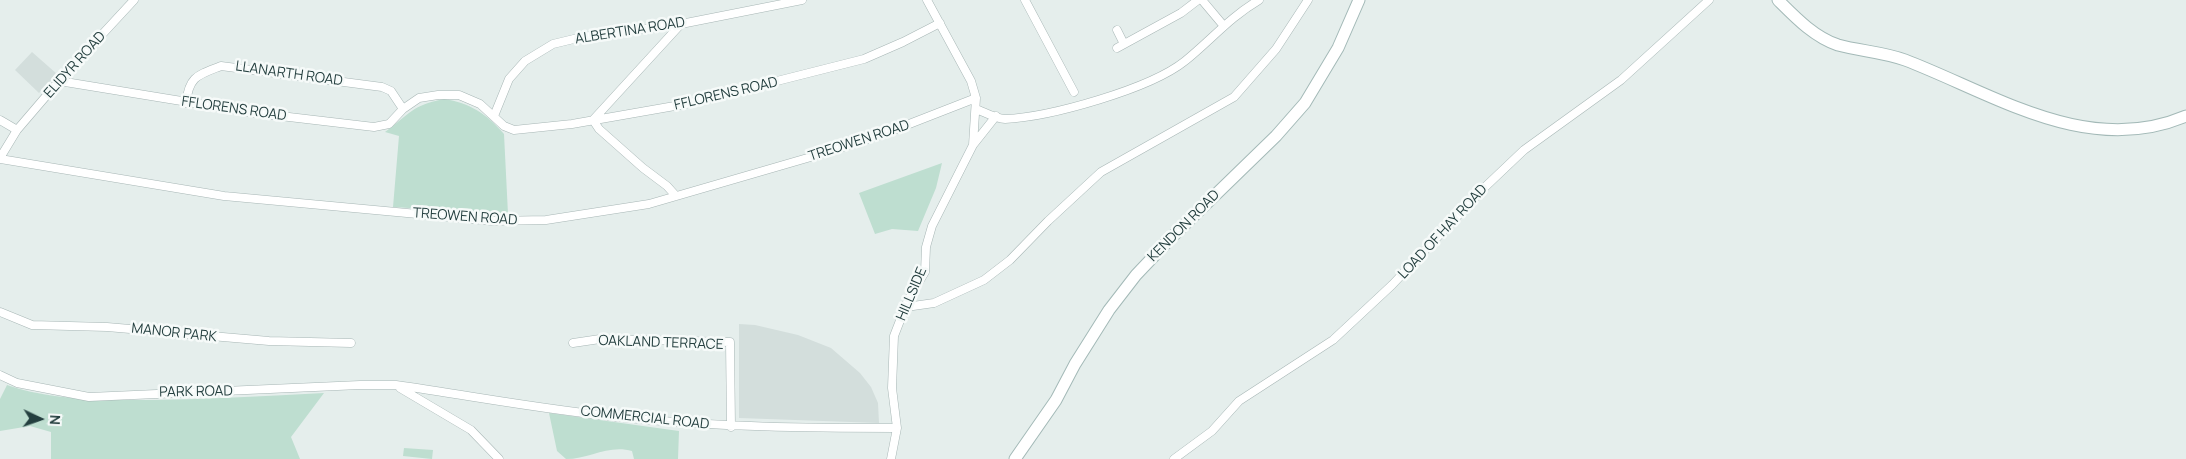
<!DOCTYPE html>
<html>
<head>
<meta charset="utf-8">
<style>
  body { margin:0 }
  #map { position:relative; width:2186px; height:459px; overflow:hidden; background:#e5eeec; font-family:Manrope,sans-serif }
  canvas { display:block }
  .north { position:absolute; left:15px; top:394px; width:50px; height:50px; -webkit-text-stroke:4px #f6faf9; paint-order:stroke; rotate:93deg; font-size:14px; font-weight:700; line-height:20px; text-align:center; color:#243f3f }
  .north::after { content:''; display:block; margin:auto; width:18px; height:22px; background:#243f3f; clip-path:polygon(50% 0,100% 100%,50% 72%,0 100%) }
</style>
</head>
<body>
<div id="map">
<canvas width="2186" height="459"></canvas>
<div class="north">N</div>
</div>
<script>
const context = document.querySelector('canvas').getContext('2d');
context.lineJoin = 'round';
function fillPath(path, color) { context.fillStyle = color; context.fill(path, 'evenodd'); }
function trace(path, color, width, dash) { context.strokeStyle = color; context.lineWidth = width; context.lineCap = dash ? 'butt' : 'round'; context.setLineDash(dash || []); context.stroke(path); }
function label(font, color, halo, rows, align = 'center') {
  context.font = font + ' Manrope,sans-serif'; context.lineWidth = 5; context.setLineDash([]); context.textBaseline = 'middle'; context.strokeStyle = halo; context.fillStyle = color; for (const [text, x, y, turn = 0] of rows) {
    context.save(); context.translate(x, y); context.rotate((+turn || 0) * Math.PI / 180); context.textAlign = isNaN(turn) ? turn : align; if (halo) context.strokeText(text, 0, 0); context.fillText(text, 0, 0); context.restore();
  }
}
fillPath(new Path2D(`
  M 32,52 L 57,74 L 39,93 L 15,70 Z
  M 739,324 L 755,325 L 798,335 L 831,348 L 860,373 L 871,387 L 878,403 L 879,423 L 739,418 Z`), '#d3dedc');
fillPath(new Path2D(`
  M 444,99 C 470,103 487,114 504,134 L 508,214 L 393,207 L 399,136 L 385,132 C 410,114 412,105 444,99 Z
  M 942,163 L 936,188 L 918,231 L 892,229 L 875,234 L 859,193 Z
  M 7,385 C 53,401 106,400 155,400 C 211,399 267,396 324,393 L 291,437 L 300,459 L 51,459 L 51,432 L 30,426 L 0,431 L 0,399 Z
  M 549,413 L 679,431 L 678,459 L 634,459 L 632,451 C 609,444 589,459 566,459 L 557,451 Z
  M 404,448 L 433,450 L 432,459 L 403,456 Z`), '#beded0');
const street = new Path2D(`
  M 1025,0 L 1074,92
  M 1202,0 L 1223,25
  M 1117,30 L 1124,44
  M 1117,48 L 1181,13 L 1198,0
  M 59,81 L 255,113 L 374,127 L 389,124 L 403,109 L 419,98 L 438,95 L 459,95 L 480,104 L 504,126 L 514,130 L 572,124 L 686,104 L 864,59 L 903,42 L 940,23
  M 186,103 C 189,76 198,75 221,66 L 382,87 L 391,91 L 403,109
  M 976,109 C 984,112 996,119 1005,119 C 1050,117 1150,89 1185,61 C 1211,40 1230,17 1259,0
  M 494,116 L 509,79 L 525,61 L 553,44 L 582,37 L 681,24 L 802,0
  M 0,120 L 17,130
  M 973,145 L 996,116
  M 0,158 L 17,130 L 59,81 L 134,0
  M 0,159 L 224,196 L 493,221 L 546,220 L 649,204 L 828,152 L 881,135 L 976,98
  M 676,196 L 667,186 L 643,168 L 599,129 L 593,120 L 681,24
  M 906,307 L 934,303 L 984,280 L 1010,260 L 1048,221 L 1101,172 L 1234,97 L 1276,49 L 1308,0
  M 0,312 L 32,325 L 107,327 L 269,341 L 351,343
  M 573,343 L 600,339 L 730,342 L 731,427
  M 0,375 L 17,383 L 89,397 L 360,385 L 396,385 C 473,396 551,411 628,418 C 718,427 807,428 897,428
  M 400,388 L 471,430 L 499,459
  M 891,459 L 897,428 L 892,388 L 894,336 L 908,300 L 925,272 L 926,247 L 932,226 L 973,145 L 976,98 L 971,81 L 927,0
  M 1174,459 L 1212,431 L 1239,401 L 1333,340 L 1392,285 L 1485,187 L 1524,150 L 1621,80 L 1709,0`);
const secondary = new Path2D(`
  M 1778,0 C 1795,17 1814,37 1838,45 C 1860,51 1883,52 1905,60 C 1994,94 2088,158 2186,116
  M 1015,459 L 1056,400 L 1075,364 L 1109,310 L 1136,275 L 1173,236 L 1276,136 L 1305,103 L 1338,48 L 1359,0`);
trace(street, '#a7b6b5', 9);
trace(secondary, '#a3b9b7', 13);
trace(street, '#fff', 8);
trace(secondary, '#fff', 11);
label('14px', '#243f3f', '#f6faf9', [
  ["ALBERTINA ROAD",630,31,-9],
  ["ELIDYR ROAD",75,65,-48],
  ["LLANARTH ROAD",289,74,8],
  ["FFLORENS ROAD",726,94,-13],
  ["FFLORENS ROAD",234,109,8],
  ["TREOWEN ROAD",859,141,-18],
  ["TREOWEN ROAD",465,217,4],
  ["KENDON ROAD",1184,226,-45],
  ["LOAD OF HAY ROAD",1443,232,-47],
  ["HILLSIDE",912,294,-67],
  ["MANOR PARK",174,333,6],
  ["OAKLAND TERRACE",661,343,2],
  ["PARK ROAD",196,392,-1],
  ["COMMERCIAL ROAD",645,418,6]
]);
</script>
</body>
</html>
